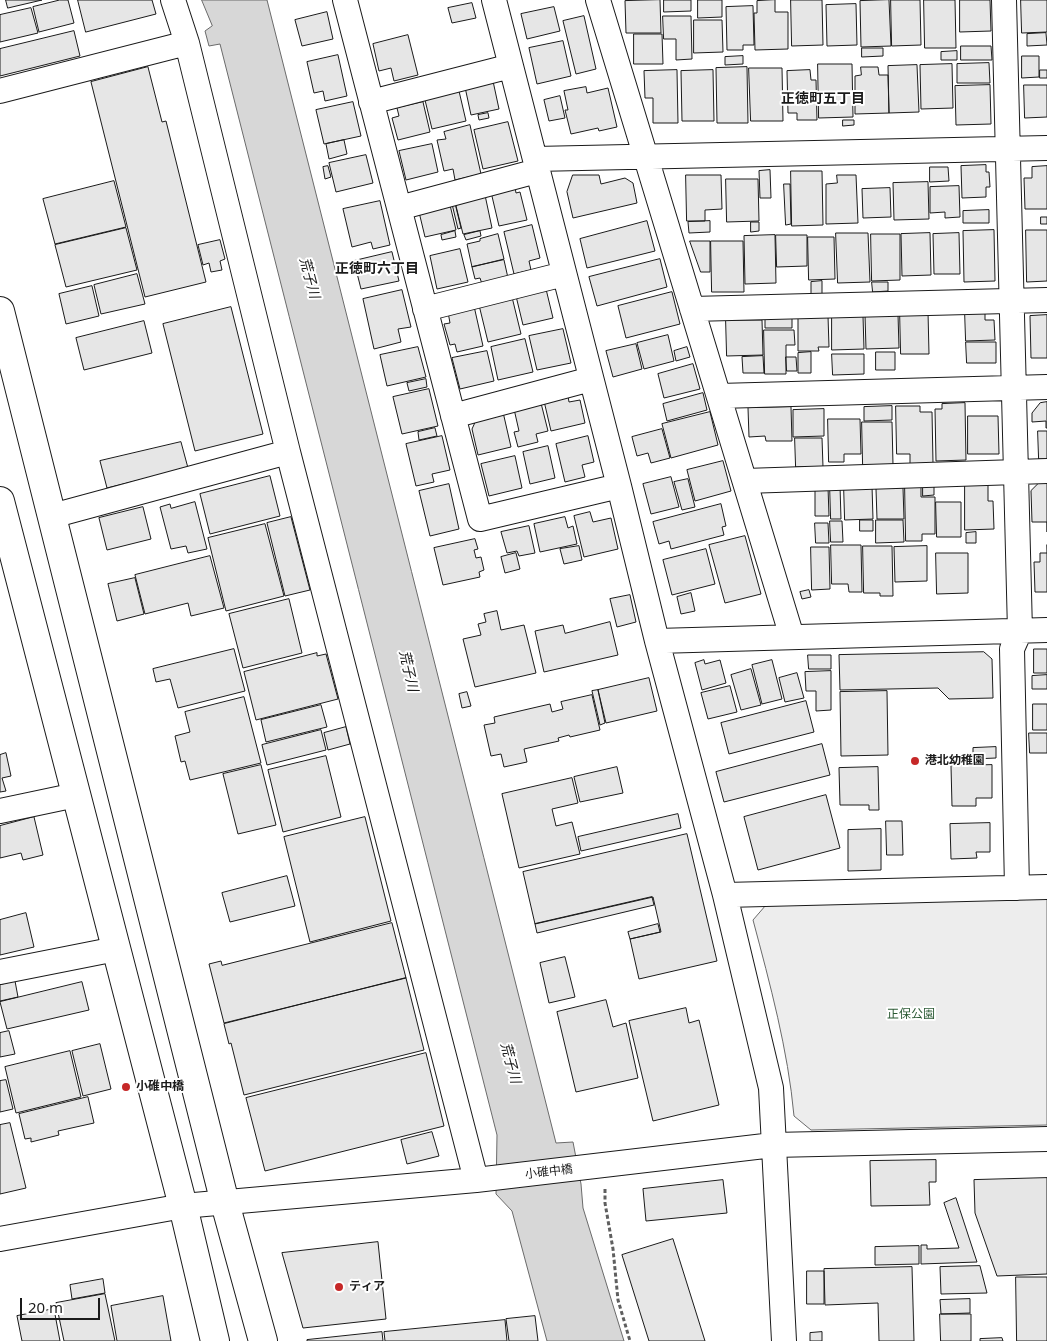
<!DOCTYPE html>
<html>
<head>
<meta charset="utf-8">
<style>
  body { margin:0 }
  #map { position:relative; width:1047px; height:1341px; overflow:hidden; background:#fff; font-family:"Noto Sans",sans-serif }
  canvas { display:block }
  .scale { position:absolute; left:20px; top:1298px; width:80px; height:22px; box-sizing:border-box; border:2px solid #1a1a1a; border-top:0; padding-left:6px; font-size:15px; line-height:18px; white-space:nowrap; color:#1a1a1a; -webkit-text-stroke:4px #fff; paint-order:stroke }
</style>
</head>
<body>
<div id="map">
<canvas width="1047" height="1341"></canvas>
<div class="scale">20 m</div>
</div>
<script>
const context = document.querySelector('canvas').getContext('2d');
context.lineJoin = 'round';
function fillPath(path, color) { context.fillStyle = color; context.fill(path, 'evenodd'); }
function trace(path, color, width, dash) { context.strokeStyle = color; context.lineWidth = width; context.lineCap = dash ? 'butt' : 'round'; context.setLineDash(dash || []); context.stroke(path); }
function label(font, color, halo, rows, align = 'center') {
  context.font = font + ' "Noto Sans","Noto Sans JP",sans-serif'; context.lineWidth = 4; context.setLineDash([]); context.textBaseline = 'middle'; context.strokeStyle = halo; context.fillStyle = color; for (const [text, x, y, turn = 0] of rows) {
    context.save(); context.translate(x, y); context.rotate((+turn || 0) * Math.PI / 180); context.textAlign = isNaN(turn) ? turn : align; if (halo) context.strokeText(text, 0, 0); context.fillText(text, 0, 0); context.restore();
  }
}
const green = new Path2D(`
  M 1047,898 L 1047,1125 L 811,1130 L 794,1116 C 788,1050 770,984 753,920 L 766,905 Z`);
fillPath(green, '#ededed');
trace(green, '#6a6a6a', 1);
const water = new Path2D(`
  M 202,0 L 267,0 L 556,1143 L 573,1142 L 581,1184 L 583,1208 L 624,1341 L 547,1341 L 512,1211 L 496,1194 L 497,1135 L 220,44 L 209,46 L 205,31 L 212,26 Z`);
fillPath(water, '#d7d7d7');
trace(water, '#6a6a6a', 1);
const building = new Path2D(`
  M 6,0 L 42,0 L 8,8 Z
  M 60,0 L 68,0 L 74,23 L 39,32 L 33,7 Z
  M 78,0 L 152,0 L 156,14 L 86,32 Z
  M 660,0 L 661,33 L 626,33 L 625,1 Z
  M 664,0 L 691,0 L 691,11 L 664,12 Z
  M 698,0 L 722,0 L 722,17 L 698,18 Z
  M 775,0 L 775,12 L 788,12 L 788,49 L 755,50 L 754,13 L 757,13 L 757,1 Z
  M 791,0 L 822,0 L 823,45 L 792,46 Z
  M 889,0 L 891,46 L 861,47 L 860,1 Z
  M 891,0 L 920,0 L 921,45 L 892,46 Z
  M 924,0 L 955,0 L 956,48 L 925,48 Z
  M 960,0 L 990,0 L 991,31 L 960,32 Z
  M 1021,0 L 1047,0 L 1047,32 L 1022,33 Z
  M 472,3 L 476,18 L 452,23 L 448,8 Z
  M 856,4 L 857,45 L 827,46 L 826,5 Z
  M 753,6 L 754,45 L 743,45 L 743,50 L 727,50 L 726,7 Z
  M 554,7 L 560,31 L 527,39 L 521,14 Z
  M 31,8 L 38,33 L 0,42 L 0,15 Z
  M 327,12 L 333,39 L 302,46 L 295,20 Z
  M 584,16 L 596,69 L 576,74 L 563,21 Z
  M 663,16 L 691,16 L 692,59 L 676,60 L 676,39 L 664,39 Z
  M 694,20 L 722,20 L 723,52 L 694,53 Z
  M 74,31 L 80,56 L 0,76 L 0,49 Z
  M 1046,33 L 1047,45 L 1027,46 L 1027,34 Z
  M 634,34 L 662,34 L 663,64 L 634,64 Z
  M 408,35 L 418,75 L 394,81 L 391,68 L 379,71 L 373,44 Z
  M 563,41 L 571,76 L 537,84 L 529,48 Z
  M 961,46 L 991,46 L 992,60 L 961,60 Z
  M 862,48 L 883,48 L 883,56 L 862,57 Z
  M 957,51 L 957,60 L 941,60 L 941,52 Z
  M 338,55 L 347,96 L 325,101 L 323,91 L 314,93 L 307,62 Z
  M 743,56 L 743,64 L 725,65 L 725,57 Z
  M 1022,56 L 1039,56 L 1039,77 L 1022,78 Z
  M 989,63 L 990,83 L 957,83 L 957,64 Z
  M 818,64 L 852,64 L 853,117 L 819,118 Z
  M 952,64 L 953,108 L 921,109 L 920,65 Z
  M 917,65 L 919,112 L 889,113 L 888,66 Z
  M 148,67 L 162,122 L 166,121 L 206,282 L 145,297 L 91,82 Z
  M 747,67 L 748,123 L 717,123 L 716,68 Z
  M 861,67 L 878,67 L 879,75 L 888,75 L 889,113 L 855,114 L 855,76 L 861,75 Z
  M 749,68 L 782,68 L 783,121 L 751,121 Z
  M 677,70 L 678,123 L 653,123 L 653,98 L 645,98 L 644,71 Z
  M 713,70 L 714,121 L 682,121 L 681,71 Z
  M 810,70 L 811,80 L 816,80 L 817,120 L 797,120 L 797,113 L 788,113 L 787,71 Z
  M 1040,70 L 1047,70 L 1047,78 L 1040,78 Z
  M 493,81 L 499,109 L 471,115 L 465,87 Z
  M 990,85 L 991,124 L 956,125 L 955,86 Z
  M 1024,85 L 1047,85 L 1047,117 L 1025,118 Z
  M 586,87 L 587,93 L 608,88 L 617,127 L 599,131 L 598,128 L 571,134 L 565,110 L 568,110 L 564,91 Z
  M 459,91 L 466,121 L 432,129 L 425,100 Z
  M 560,96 L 565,118 L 549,121 L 544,100 Z
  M 353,102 L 361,136 L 324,144 L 316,110 Z
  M 423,102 L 430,132 L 398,140 L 392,118 L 399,116 L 397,108 Z
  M 488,113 L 489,118 L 479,120 L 478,115 Z
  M 843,120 L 854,120 L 854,125 L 843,126 Z
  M 508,122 L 518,161 L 483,169 L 474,130 Z
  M 470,125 L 481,174 L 455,180 L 453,169 L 444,171 L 437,140 L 446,139 L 444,132 Z
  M 344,140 L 347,154 L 329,159 L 326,144 Z
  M 432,144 L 438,172 L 406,180 L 399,151 Z
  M 366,155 L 373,183 L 336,192 L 329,163 Z
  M 986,165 L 986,172 L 989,172 L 990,187 L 986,187 L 986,197 L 962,198 L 961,166 Z
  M 328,166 L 331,177 L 325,179 L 323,167 Z
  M 1047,166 L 1047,209 L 1025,209 L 1024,178 L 1032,178 L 1032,167 Z
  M 930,167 L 948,167 L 949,181 L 930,182 Z
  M 770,170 L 771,198 L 760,198 L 759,171 Z
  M 791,171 L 822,171 L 823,225 L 792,226 Z
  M 573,175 L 599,175 L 601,184 L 625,178 L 633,183 L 637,203 L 573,218 L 567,192 Z
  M 686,175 L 721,175 L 722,209 L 705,210 L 705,221 L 687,221 Z
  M 837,175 L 856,175 L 858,223 L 826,224 L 826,184 L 837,183 Z
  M 726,179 L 758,179 L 759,221 L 727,222 Z
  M 114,181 L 126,227 L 55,244 L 43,199 Z
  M 928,182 L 929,219 L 894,220 L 893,183 Z
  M 784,184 L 790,184 L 791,224 L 786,225 Z
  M 959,186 L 960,217 L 945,218 L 945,212 L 930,213 L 930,187 Z
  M 515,187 L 516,193 L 520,192 L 527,220 L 499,226 L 491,192 Z
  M 890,188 L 891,217 L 863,218 L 862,189 Z
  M 485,195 L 492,228 L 463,234 L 455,202 Z
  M 380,201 L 390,245 L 373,249 L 371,242 L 352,247 L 343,209 Z
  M 455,203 L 461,228 L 458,229 L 452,204 Z
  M 450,205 L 456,230 L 425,237 L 419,212 Z
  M 989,210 L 989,223 L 963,223 L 963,211 Z
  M 1041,217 L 1047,217 L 1047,224 L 1041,224 Z
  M 647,221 L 655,251 L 587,268 L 580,239 Z
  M 710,221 L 710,232 L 689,233 L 688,222 Z
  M 751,222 L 759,222 L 759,231 L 751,232 Z
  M 532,225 L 540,258 L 529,261 L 531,270 L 514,274 L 504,232 Z
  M 126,228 L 137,270 L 66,287 L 55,245 Z
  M 994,230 L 995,281 L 964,282 L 963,231 Z
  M 1026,230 L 1047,230 L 1047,281 L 1027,282 Z
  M 455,231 L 456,237 L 442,240 L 441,235 Z
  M 480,231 L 481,236 L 466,240 L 464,235 Z
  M 836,233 L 868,233 L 870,282 L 838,283 Z
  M 930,233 L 931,275 L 902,276 L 901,234 Z
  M 959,233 L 960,274 L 934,274 L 933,234 Z
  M 498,234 L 504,259 L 472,267 L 467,244 L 480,241 L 480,239 Z
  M 871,234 L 900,234 L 900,280 L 872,281 Z
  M 775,235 L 776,283 L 745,284 L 744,236 Z
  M 776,235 L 807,235 L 807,266 L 777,267 Z
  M 808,237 L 834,237 L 835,279 L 809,280 Z
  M 220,240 L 225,259 L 220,261 L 222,270 L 211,272 L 209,263 L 203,265 L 198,245 Z
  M 690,241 L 710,241 L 710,272 L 701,272 Z
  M 711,241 L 743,241 L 744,292 L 712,292 Z
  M 460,249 L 468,282 L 437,289 L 430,256 Z
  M 392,252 L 399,281 L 361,289 L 354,261 Z
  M 660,259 L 667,287 L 597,306 L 589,277 Z
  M 504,260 L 508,278 L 482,284 L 480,278 L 475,279 L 472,267 Z
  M 137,274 L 145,304 L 101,314 L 94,285 Z
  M 822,281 L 822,296 L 811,296 L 811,282 Z
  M 872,282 L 888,282 L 888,291 L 873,292 Z
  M 92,286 L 99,316 L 66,324 L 59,294 Z
  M 546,289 L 553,318 L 523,325 L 516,296 Z
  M 402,290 L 411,327 L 398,329 L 401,342 L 374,349 L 363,299 Z
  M 672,292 L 680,324 L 626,338 L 618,306 Z
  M 512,297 L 521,334 L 488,342 L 479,305 Z
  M 474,306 L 483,346 L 457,352 L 455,344 L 450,345 L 444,324 L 450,323 L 448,312 Z
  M 231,307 L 263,434 L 195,451 L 163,324 Z
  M 900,312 L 928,312 L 929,354 L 901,354 Z
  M 965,312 L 985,312 L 985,320 L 994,320 L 995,340 L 966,341 Z
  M 898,314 L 899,348 L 866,349 L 865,315 Z
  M 1047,315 L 1047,358 L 1031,358 L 1030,316 Z
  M 828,316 L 829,347 L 818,347 L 819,351 L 798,351 L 798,317 Z
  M 832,316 L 863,316 L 864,349 L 832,350 Z
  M 792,317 L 792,328 L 765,328 L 765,318 Z
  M 726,320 L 762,320 L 763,355 L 727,356 Z
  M 144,321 L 152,353 L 84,370 L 76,338 Z
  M 563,329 L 571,363 L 537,370 L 529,336 Z
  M 764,330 L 794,330 L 795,345 L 786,345 L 786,374 L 765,374 Z
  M 668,335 L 674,361 L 644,369 L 637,343 Z
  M 525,339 L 533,372 L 498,380 L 491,347 Z
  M 966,342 L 996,342 L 996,363 L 967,363 Z
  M 636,344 L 642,369 L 613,377 L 606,351 Z
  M 418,347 L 426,377 L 387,386 L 380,355 Z
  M 687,347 L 690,357 L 676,361 L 674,351 Z
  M 487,351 L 494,381 L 460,389 L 452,358 Z
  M 811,352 L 811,373 L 798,373 L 798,353 Z
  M 876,352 L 895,352 L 895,370 L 876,370 Z
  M 832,354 L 864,354 L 864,374 L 833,375 Z
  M 763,356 L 764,373 L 743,373 L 742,357 Z
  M 786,357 L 796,357 L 797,371 L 787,371 Z
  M 693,364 L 700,389 L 664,398 L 658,374 Z
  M 426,379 L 427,387 L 409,391 L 407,383 Z
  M 429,389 L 438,426 L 402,434 L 393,397 Z
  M 703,393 L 707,410 L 667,421 L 663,404 Z
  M 568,396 L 569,402 L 580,400 L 585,423 L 551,431 L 544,401 Z
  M 1047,402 L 1047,428 L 1046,428 L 1046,421 L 1032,422 L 1032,413 L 1040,403 Z
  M 541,403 L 548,431 L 536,434 L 538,442 L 518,447 L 514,432 L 519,431 L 514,409 Z
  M 965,403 L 966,460 L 936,461 L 935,409 L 942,409 L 942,404 Z
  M 892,406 L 892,420 L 864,421 L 864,407 Z
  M 896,406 L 920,406 L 920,412 L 932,412 L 933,463 L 910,464 L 910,454 L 897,454 Z
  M 791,407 L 792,441 L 766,441 L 765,436 L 749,437 L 748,408 Z
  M 824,409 L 824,436 L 793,437 L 793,410 Z
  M 503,412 L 511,447 L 478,455 L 472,429 L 477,418 Z
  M 710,412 L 718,445 L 671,458 L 662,424 Z
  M 968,416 L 998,416 L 999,454 L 968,454 Z
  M 828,419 L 860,419 L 861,454 L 844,454 L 844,462 L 829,462 Z
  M 862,422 L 892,422 L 893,465 L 863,465 Z
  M 435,428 L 437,436 L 419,440 L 418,432 Z
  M 662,429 L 670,458 L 651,463 L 648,453 L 637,456 L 632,437 Z
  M 1038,431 L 1047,431 L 1047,459 L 1039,459 Z
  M 442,436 L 450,470 L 432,474 L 434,482 L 416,486 L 406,444 Z
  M 588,436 L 594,462 L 582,465 L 585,477 L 565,482 L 556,444 Z
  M 795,438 L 822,438 L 823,467 L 796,467 Z
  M 181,442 L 188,468 L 107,488 L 100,461 Z
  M 548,446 L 555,478 L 530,484 L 523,452 Z
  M 515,456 L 522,488 L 489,496 L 481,464 Z
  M 723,461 L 731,491 L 695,501 L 687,470 Z
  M 270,476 L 280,516 L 210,534 L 200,494 Z
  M 671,477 L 679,507 L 651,514 L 643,484 Z
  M 688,479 L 695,507 L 682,510 L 674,482 Z
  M 1042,480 L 1047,480 L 1047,532 L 1047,522 L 1032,522 L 1031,491 Z
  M 923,481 L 934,481 L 934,495 L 923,496 Z
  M 965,482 L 988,482 L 988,501 L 993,501 L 994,529 L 965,530 Z
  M 449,484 L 459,529 L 430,536 L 419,491 Z
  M 830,486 L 840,486 L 841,519 L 831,519 Z
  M 844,486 L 872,486 L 873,519 L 845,520 Z
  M 905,486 L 921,486 L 921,497 L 935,497 L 935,534 L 922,534 L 922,541 L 906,541 Z
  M 828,487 L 829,516 L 815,516 L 815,488 Z
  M 903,488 L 904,519 L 877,519 L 876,489 Z
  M 195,502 L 207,549 L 188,553 L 186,546 L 171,549 L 160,507 L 170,504 L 171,508 Z
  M 936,502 L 961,502 L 961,537 L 937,537 Z
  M 721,504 L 726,526 L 722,527 L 724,535 L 671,549 L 669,541 L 659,544 L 653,522 Z
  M 143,507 L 151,539 L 107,550 L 99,518 Z
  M 590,512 L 593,522 L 611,518 L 618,549 L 584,557 L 574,516 Z
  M 291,517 L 310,590 L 285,596 L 267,523 Z
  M 565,517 L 568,528 L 573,526 L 577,544 L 540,552 L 534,524 Z
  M 860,520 L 873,520 L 873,531 L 860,531 Z
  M 876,520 L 903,520 L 904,542 L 876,543 Z
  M 830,521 L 842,521 L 843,542 L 831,542 Z
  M 815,523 L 828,523 L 829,543 L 816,543 Z
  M 265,524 L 284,596 L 226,611 L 208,538 Z
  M 529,526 L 535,553 L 519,556 L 517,551 L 507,553 L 501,532 Z
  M 976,532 L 976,543 L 966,543 L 966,533 Z
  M 745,536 L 761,594 L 725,603 L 709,545 Z
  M 475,539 L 478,549 L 474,550 L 476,558 L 481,557 L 484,570 L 479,572 L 480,577 L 443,585 L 434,548 Z
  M 831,545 L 861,545 L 862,592 L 849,592 L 848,584 L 832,584 Z
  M 1047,545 L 1047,592 L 1035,592 L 1034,562 L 1040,562 L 1040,553 L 1047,553 Z
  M 579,546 L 582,560 L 564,564 L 560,549 Z
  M 863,546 L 892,546 L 893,596 L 880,596 L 880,593 L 864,593 Z
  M 927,546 L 927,581 L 895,582 L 894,547 Z
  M 811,547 L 829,547 L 830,589 L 812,590 Z
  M 706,549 L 715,584 L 672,595 L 663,560 Z
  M 516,553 L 520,569 L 505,573 L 501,557 Z
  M 936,553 L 968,553 L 968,593 L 937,594 Z
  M 210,556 L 224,608 L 191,616 L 188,603 L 145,614 L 135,575 Z
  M 135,578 L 144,614 L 117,621 L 108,584 Z
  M 809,590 L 811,597 L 802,599 L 800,592 Z
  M 691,593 L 695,611 L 681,614 L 677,597 Z
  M 630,595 L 636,622 L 617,627 L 610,599 Z
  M 289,599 L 302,653 L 243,668 L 229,614 Z
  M 497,611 L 501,630 L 524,625 L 536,673 L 475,687 L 463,639 L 481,635 L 478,624 L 486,622 L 484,614 Z
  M 610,622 L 618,655 L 544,672 L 535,631 L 563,625 L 565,633 Z
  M 234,649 L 245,691 L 178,708 L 170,679 L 156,682 L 153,669 Z
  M 1034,649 L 1047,649 L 1047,673 L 1034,673 Z
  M 984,652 L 992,659 L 993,698 L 949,699 L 938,688 L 840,690 L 839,655 Z
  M 317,653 L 317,656 L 326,654 L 338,699 L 256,720 L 244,672 Z
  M 808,655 L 831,655 L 831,669 L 809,669 Z
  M 704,660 L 705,664 L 720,660 L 726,683 L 702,690 L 695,663 Z
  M 772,660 L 782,699 L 762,704 L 752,665 Z
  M 751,669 L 761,705 L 741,710 L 731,675 Z
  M 831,671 L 831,710 L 816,711 L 816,691 L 806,691 L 805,672 Z
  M 797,673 L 804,698 L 785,702 L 779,678 Z
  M 1047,675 L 1047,689 L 1032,689 L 1032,676 Z
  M 649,678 L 657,711 L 606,723 L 598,690 Z
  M 730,686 L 737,712 L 708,719 L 701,693 Z
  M 598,690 L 605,723 L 600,725 L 592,691 Z
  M 887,691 L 888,755 L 841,756 L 840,692 Z
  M 467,692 L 471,706 L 462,708 L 459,694 Z
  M 592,695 L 600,730 L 570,737 L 569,735 L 558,738 L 559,741 L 524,749 L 527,762 L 504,767 L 501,754 L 491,756 L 484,725 L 495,723 L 494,717 L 550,704 L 552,712 L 563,709 L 561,702 Z
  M 244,697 L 261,763 L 190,780 L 185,761 L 181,762 L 175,736 L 190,732 L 185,712 Z
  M 806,701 L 814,732 L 729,754 L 721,723 Z
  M 1033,704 L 1047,704 L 1047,730 L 1033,730 Z
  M 321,705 L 327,727 L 266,742 L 261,720 Z
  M 346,727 L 350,744 L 328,750 L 324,733 Z
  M 321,730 L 326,750 L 267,765 L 262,745 Z
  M 1029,733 L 1047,733 L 1047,753 L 1030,753 Z
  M 822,744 L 830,775 L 724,802 L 716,772 Z
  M 996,747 L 996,758 L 973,759 L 973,748 Z
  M 6,753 L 11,776 L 2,778 L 6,791 L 0,792 L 0,755 Z
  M 326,756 L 341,817 L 283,832 L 268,770 Z
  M 261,765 L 276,825 L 238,834 L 223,774 Z
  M 992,765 L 992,798 L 976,798 L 976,806 L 952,806 L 951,766 Z
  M 617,767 L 623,793 L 580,802 L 574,777 Z
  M 878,767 L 879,810 L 869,810 L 869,805 L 840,805 L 839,768 Z
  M 572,778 L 578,803 L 552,809 L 556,826 L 572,822 L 580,854 L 519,868 L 502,794 Z
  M 826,795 L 840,848 L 758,870 L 744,817 Z
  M 678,814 L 681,828 L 581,851 L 578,837 Z
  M 34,817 L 43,855 L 23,860 L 21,853 L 0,858 L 0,826 Z
  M 365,817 L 391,921 L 310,942 L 284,837 Z
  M 886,821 L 902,821 L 903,855 L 887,855 Z
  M 990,823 L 990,852 L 976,852 L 977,858 L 951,859 L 950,824 Z
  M 881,829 L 881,870 L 848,871 L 848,830 Z
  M 687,834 L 717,961 L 639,979 L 630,939 L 661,932 L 653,897 L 535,924 L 523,872 Z
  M 287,876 L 295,906 L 230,922 L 222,893 Z
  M 652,897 L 654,905 L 537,933 L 535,924 Z
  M 26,913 L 34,947 L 0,955 L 0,920 Z
  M 392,923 L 406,978 L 224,1023 L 209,964 L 221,961 L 222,965 Z
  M 658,924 L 660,932 L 630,939 L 628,932 Z
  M 565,957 L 575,997 L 549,1003 L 540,963 Z
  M 406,978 L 424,1050 L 244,1095 L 231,1043 L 229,1044 L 224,1024 Z
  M 15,981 L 18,997 L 0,1001 L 0,985 Z
  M 82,982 L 89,1010 L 7,1029 L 0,1002 Z
  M 606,1000 L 613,1027 L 626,1023 L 638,1078 L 576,1092 L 557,1012 Z
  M 686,1008 L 689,1023 L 699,1020 L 719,1105 L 653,1121 L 629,1021 Z
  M 9,1031 L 15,1054 L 0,1057 L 0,1033 Z
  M 100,1044 L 111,1089 L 83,1096 L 72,1051 Z
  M 70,1051 L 81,1097 L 16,1113 L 5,1067 Z
  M 426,1053 L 444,1126 L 265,1171 L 246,1098 Z
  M 6,1080 L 13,1109 L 0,1112 L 0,1081 Z
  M 88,1097 L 94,1123 L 58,1131 L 59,1135 L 31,1142 L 31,1138 L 25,1139 L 19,1114 Z
  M 10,1123 L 26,1188 L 0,1194 L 0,1125 Z
  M 432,1132 L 439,1156 L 407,1164 L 401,1140 Z
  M 936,1160 L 936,1182 L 929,1182 L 930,1205 L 871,1206 L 870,1161 Z
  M 1047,1178 L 1047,1274 L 997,1276 L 975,1213 L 974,1180 Z
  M 723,1180 L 727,1213 L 646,1221 L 643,1189 Z
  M 956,1198 L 977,1262 L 921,1264 L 921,1245 L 927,1245 L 927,1249 L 959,1248 L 944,1203 Z
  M 673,1239 L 705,1341 L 649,1341 L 622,1255 Z
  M 378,1242 L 386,1319 L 303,1328 L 282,1253 Z
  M 919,1246 L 919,1264 L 875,1265 L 875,1247 Z
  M 980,1266 L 987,1293 L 941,1294 L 940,1267 Z
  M 912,1267 L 914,1341 L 879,1341 L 878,1303 L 825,1305 L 824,1269 Z
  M 807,1271 L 824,1271 L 824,1304 L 807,1304 Z
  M 1016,1277 L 1047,1277 L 1047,1341 L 1017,1341 Z
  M 103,1279 L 105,1293 L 72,1299 L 70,1285 Z
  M 105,1294 L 115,1341 L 64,1341 L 56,1303 Z
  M 163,1296 L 171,1341 L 117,1341 L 111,1306 Z
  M 970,1299 L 970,1313 L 941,1314 L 940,1300 Z
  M 54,1309 L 60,1341 L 22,1341 L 17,1316 Z
  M 940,1314 L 971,1314 L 971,1341 L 941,1341 Z
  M 535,1316 L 538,1341 L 509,1341 L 506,1319 Z
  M 505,1320 L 507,1341 L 385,1341 L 384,1332 Z
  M 382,1332 L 383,1341 L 307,1341 L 307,1340 Z
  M 822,1332 L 822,1341 L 810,1341 L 810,1333 Z
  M 1002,1338 L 1003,1341 L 980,1341 L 980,1339 Z`);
fillPath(building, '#e6e6e6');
trace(building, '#1a1a1a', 1);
const minor = new Path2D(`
  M 173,0 L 187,43
  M 345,0 L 480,519 L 619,486
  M 494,0 L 619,486 L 657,641 L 725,895 L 771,1088 L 784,1341
  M 598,0 L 792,637
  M 1004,0 L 1020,631 L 1012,649 L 1017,888
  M 0,91 L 187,43 L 288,452
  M 371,102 L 511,66
  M 535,159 L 1047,148
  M 399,208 L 537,171
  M 425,309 L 564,274
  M 692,309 L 1047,300
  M 719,396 L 1047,387
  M 453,416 L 591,379
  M 745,481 L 1047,471
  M 52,516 L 288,452 L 476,1180
  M 657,641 L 1047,630
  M 0,811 L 76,795
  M 725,895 L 1047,887
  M 0,972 L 116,949
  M 0,1239 L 183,1206 L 476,1180 L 773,1145 L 1047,1139`);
const tertiary = new Path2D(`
  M 0,311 L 225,1203 L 263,1341
  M 0,501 L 183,1206 L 215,1341`);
trace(minor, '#1a1a1a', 26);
trace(tertiary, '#1a1a1a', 30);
trace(new Path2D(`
  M 605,1189 L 605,1203 L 613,1249 L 618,1300 L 630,1341`), '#5f5f5f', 3, [4, 2.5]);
trace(minor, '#fff', 24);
trace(tertiary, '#fff', 28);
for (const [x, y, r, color] of [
  [915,761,5,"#c62828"],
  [126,1087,5,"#c62828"],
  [339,1287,5,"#c62828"]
]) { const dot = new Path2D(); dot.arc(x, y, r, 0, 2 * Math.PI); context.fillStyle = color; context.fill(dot); trace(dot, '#fff', 2); }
label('bold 12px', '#1a1a1a', '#fff', [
  ["港北幼稚園",925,761],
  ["小碓中橋",136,1087],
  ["ティア",349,1287]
], 'left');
label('12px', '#2b5a34', '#fff', [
  ["正保公園",911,1015]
]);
label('12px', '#1a1a1a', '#fff', [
  ["小碓中橋",549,1172,-7]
]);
label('bold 14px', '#1a1a1a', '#fff', [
  ["正徳町五丁目",823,99],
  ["正徳町六丁目",377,269]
]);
label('italic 14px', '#1a1a1a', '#fff', [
  ["荒子川",309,278,75],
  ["荒子川",408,671,77],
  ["荒子川",510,1063,75]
]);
</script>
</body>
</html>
